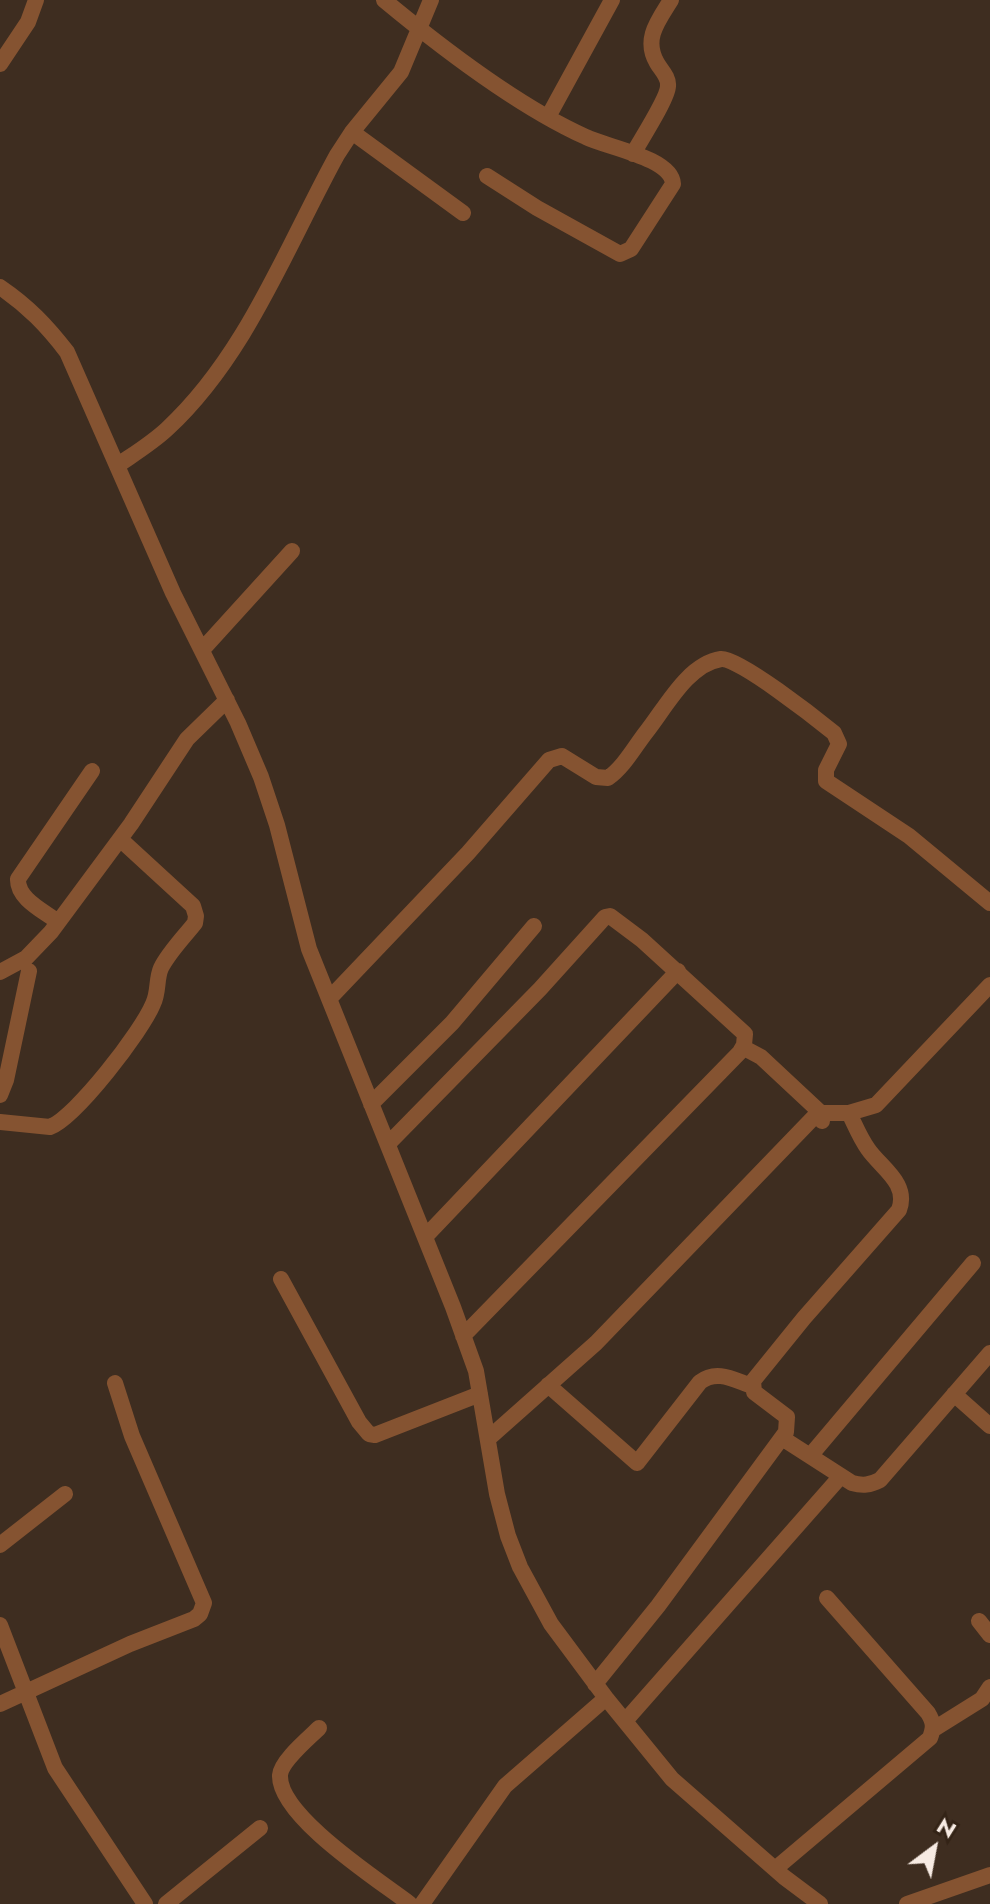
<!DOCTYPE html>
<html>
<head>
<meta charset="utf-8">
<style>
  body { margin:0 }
  #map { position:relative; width:990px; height:1904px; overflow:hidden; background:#3e2d20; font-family:Jost,sans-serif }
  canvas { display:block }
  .north { position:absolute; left:894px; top:1808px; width:80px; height:80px; -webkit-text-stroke:6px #332316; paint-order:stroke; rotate:32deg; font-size:22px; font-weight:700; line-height:32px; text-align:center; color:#f7ebe3 }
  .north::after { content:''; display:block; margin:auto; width:28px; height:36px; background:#f7ebe3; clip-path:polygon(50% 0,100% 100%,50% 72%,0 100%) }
</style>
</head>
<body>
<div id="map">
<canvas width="990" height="1904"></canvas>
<div class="north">N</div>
</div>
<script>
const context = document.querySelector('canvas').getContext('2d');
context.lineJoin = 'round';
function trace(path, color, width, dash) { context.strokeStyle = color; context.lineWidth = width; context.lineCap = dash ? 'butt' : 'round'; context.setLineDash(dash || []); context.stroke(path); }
trace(new Path2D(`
  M 384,0 C 442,48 517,106 586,137 C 606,147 672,158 673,184 L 631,249 L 620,254 L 537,208 L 487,176
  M 0,64 L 28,22 L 36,0
  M 548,117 L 612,0
  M 352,132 L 463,213
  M 633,154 C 640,141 668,98 668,86 C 669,77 661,70 657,63 C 643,39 658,21 671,0
  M 0,287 C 28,306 47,326 67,352 L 173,593 L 238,723 L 261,777 L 277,825 L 309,949 L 453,1307 L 476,1371 L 497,1494 L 508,1536 L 520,1567 L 551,1624 L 606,1698 L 672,1779 L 784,1877 L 820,1904
  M 118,465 C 134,454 152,443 167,429 C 246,356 286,248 337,155 L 352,132 L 401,72 L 431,0
  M 202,650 L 292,551
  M 58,922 C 44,911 17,899 18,879 L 92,771
  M 0,972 L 26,958 L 51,932 L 131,824 L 187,739 L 227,700
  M 329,999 L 468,853 L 549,760 L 562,756 L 596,777 L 608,778 C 624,767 635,746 647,731 C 666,707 688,664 721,659 C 738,657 818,720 834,733 L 839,744 L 826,770 L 826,781 L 909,836 L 990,903
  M 744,1045 L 746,1049 L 761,1057 L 821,1113 L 822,1121
  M 0,1095 L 6,1080 L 29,971
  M 371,1104 L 452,1023 L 534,926
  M 0,1122 L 50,1127 C 76,1117 142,1031 153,1004 C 159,992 156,979 161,968 C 169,952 184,937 195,923 L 196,916 L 193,906 L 120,839
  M 388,1144 L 540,989 L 605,917 L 610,916 L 642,940 L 745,1034 L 744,1045 L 740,1052 L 463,1336
  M 425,1237 L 678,971
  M 281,1279 L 359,1422 L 369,1434 L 375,1435 L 480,1394
  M 548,1385 L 637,1463 L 700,1382 C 717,1369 734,1380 752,1386
  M 954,1394 L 990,1426
  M 489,1438 L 596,1343 L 813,1118 L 821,1113 L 849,1113 L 876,1105 L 990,985
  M 782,1438 L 852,1483 C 863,1486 870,1485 880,1480 L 990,1353
  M 810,1456 L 973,1263
  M 0,1545 L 65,1494
  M 979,1621 L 990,1635
  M 0,1625 L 55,1768 L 145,1904
  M 595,1684 L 658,1606 L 786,1432 L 787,1417 L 754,1392 L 753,1381 L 804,1318 L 899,1210 C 909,1183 881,1168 868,1149 C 860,1138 855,1125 849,1113
  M 0,1704 L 130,1644 L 194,1619 L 200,1614 L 204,1603 L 132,1436 L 115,1383
  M 626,1720 L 841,1476
  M 319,1728 C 309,1738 281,1761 280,1775 C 278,1816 380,1881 410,1904
  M 934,1729 L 982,1699 L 990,1687
  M 775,1869 L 930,1738 C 934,1727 934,1723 928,1713 L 827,1598
  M 166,1904 L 260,1828
  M 422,1904 L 505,1786 L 606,1698
  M 907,1904 L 990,1875`), '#855331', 16);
</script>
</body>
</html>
